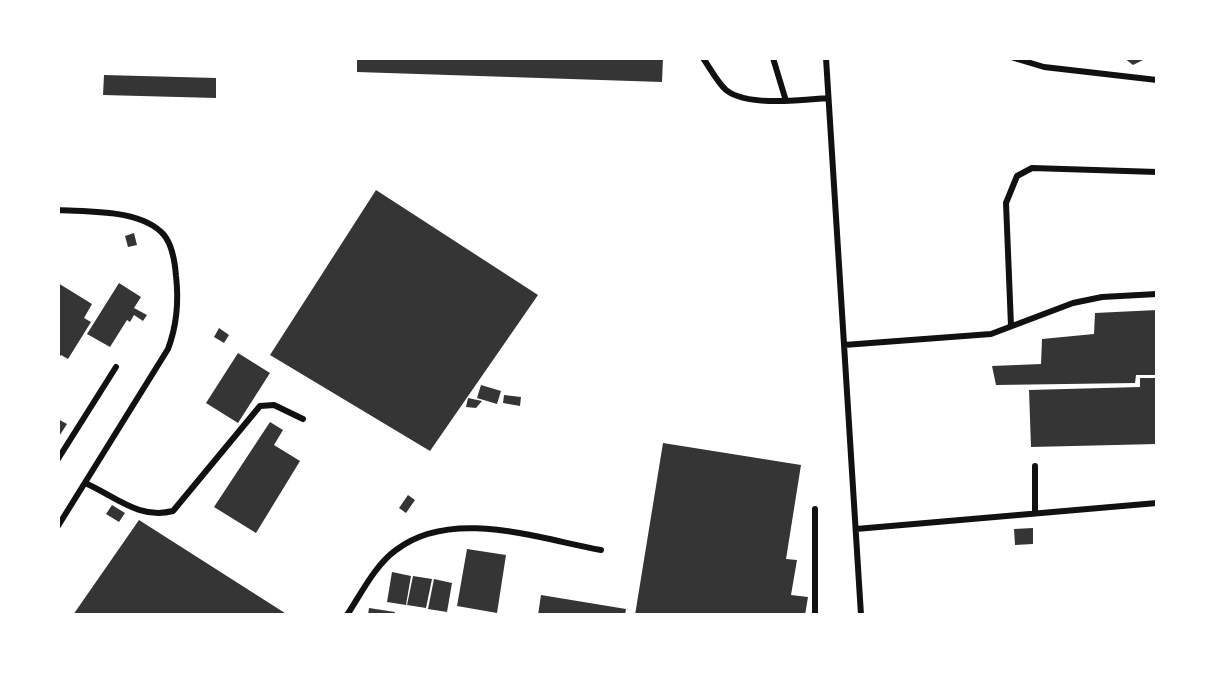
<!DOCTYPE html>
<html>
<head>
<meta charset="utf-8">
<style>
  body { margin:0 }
  #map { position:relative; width:1215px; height:673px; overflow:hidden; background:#fff; font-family:Rubik,sans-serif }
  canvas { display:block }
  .frame { position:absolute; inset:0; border:60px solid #fff; pointer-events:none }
</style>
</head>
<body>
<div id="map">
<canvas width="1215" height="673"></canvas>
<div class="frame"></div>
</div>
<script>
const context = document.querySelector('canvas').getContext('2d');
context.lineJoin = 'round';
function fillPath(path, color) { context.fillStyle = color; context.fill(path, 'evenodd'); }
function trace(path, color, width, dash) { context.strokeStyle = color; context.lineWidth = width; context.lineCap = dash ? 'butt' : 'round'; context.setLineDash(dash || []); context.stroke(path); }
fillPath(new Path2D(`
  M 357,58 L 663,58 L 662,82 L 357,72 Z
  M 1124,58 L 1147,58 L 1133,65 Z
  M 104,75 L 216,78 L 216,98 L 103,95 Z
  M 376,190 L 538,295 L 430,451 L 270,355 Z
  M 134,233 L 137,245 L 128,247 L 125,236 Z
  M 58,283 L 92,304 L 84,318 L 91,322 L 68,359 L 61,355 L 58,359 Z
  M 119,283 L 141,297 L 134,308 L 147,315 L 143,321 L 134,315 L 130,322 L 127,320 L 110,347 L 87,334 Z
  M 1157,310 L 1157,375 L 1136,375 L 1135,383 L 996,385 L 992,366 L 1041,364 L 1042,339 L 1094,334 L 1095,313 Z
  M 219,328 L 229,335 L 224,343 L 214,337 Z
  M 238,353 L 270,373 L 238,423 L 206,403 Z
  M 1140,378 L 1157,378 L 1157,444 L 1031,447 L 1029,390 L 1140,387 Z
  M 481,385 L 501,391 L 497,404 L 477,398 Z
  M 504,395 L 521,397 L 520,406 L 503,403 Z
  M 468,398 L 482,401 L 476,408 L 466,407 Z
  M 58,419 L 67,424 L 58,438 Z
  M 270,422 L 283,430 L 274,445 L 300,461 L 256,533 L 214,507 Z
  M 663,443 L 801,465 L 786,559 L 797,560 L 791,595 L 808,597 L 805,615 L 635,615 Z
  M 408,495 L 415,500 L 406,513 L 399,508 Z
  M 112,505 L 125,513 L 119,522 L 106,514 Z
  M 139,520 L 288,615 L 73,615 Z
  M 1033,528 L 1033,544 L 1015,545 L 1014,529 Z
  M 467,549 L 506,555 L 497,613 L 457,606 Z
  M 392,572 L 411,576 L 406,605 L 387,602 Z
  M 413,576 L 432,579 L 426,608 L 407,605 Z
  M 434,579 L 452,583 L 447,612 L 428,609 Z
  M 541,595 L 626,609 L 625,615 L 538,615 Z
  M 369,608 L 395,612 L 394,615 L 368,615 Z`), '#353535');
trace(new Path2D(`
  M 703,58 C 710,68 717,82 726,90 C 747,107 802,100 828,98
  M 773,58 L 786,101
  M 826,58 L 861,615
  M 1014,58 L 1044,67 L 1157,80
  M 58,210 C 89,212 142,209 164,235 C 173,246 175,263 176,276 C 179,302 177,325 168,349 L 58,526
  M 1011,326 L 1006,203 L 1017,176 L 1032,168 L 1157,172
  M 844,345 L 991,334 L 1073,303 L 1102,297 L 1157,294
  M 58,459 L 116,367
  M 85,483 C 115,496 139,520 173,511 L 260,406 L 274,405 L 303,419
  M 1035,511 L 1035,466
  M 856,529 L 1157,503
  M 347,615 C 361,594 375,565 396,550 C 452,507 539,539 601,550
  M 815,615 L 815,509`), '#111', 6);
</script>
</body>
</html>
